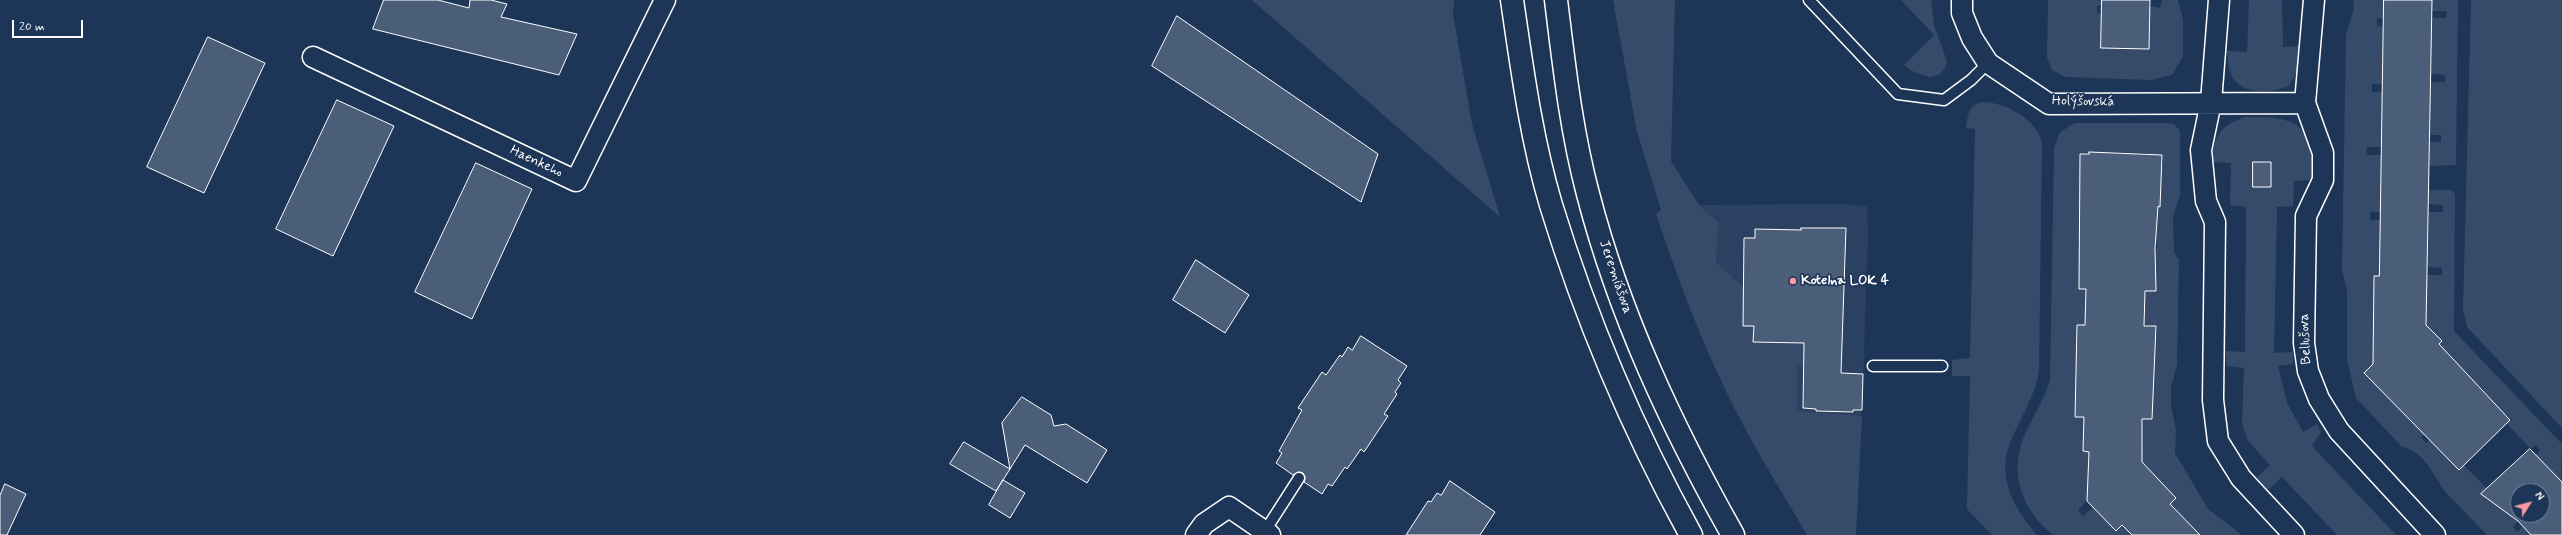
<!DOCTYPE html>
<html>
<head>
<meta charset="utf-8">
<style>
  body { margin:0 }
  #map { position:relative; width:2562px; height:535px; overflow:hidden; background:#1d3557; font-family:Mynerve,sans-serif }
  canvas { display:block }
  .north { position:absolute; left:2510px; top:483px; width:40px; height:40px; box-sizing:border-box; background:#1d3557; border:1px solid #77869a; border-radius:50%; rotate:54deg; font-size:11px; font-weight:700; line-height:16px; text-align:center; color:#fff }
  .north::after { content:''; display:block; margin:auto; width:14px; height:18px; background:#ff9aa2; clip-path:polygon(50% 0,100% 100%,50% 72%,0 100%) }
  .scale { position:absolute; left:12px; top:20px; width:71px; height:18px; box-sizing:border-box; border:2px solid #fff; border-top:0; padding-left:5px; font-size:12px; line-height:14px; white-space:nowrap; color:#fff; -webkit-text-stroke:3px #1d3557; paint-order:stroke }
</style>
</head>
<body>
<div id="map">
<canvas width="2562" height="535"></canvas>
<div class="north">N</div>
<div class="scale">20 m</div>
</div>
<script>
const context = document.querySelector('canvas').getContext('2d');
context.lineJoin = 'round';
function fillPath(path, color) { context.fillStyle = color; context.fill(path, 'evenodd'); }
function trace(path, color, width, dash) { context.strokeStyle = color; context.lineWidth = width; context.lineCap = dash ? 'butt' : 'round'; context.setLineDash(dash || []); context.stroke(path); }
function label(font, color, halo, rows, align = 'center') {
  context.font = font + ' Mynerve,sans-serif'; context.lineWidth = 3.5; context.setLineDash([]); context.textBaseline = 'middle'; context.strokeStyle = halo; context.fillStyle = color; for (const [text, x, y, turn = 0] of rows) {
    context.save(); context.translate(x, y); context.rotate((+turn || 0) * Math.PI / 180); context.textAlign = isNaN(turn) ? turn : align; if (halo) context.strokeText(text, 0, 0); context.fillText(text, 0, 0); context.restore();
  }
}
fillPath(new Path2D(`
  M 1843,204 L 1867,206 L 1868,234 L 1862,416 L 1797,412 L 1797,366 L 1817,366 L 1753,342 L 1743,326 L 1743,287 L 1716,262 L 1719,223 L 1699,205 Z`), '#2a4161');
fillPath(new Path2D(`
  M 1252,0 L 1454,0 L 1453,14 L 1472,124 L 1500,217 Z
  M 1613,0 L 1675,0 L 1671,161 L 1699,205 L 1719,223 L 1716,262 L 1743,287 L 1743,326 L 1754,326 L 1753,341 L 1837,345 L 1817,366 L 1797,366 L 1797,411 L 1862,416 L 1856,535 L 1807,535 C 1779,487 1749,440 1725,389 C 1698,333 1676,274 1656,214 L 1661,210 L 1637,132 Z
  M 1901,0 L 1931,0 L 1934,25 L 1947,61 L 1945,68 L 1939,75 L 1929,77 L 1914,72 L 1904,65 L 1934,35 Z
  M 2048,0 L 2102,0 L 2102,5 L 2097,6 L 2097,13 L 2102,14 L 2101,48 L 2149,49 L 2150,6 L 2160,8 L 2162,0 L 2178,0 L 2183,20 L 2183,56 L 2172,75 L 2151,80 L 2065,77 L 2052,70 L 2047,57 Z
  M 2249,0 L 2282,0 L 2283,47 L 2301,46 L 2296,73 L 2289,86 C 2270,93 2243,96 2232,76 C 2228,70 2228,59 2227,51 L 2247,52 Z
  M 2354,0 L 2384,0 L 2384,19 L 2377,18 L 2377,26 L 2384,27 L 2383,84 L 2372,84 L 2372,92 L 2382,92 L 2381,147 L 2367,147 L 2366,155 L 2381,155 L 2380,212 L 2370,212 L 2370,220 L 2380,220 L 2379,276 L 2373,276 L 2373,284 L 2379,284 L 2388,346 L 2364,374 L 2369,379 L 2377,372 L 2430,429 L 2421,437 L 2426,443 L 2435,434 L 2459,470 L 2464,465 L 2488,490 L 2483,495 L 2488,500 L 2493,495 L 2518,521 L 2513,527 L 2518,532 L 2523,526 L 2532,535 L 2487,535 C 2474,522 2461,508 2448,495 C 2434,479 2426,451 2402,447 L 2356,398 L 2347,360 L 2347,292 L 2342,270 L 2346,35 L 2353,12 Z
  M 2432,0 L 2458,0 L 2456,165 L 2430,166 L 2430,142 L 2441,142 L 2441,135 L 2430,135 L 2431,82 L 2445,82 L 2445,75 L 2431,74 L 2432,18 L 2446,18 L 2447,11 L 2432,11 Z
  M 2471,0 L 2562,0 L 2562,428 L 2467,327 L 2463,308 Z
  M 1982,102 C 2005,102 2037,119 2042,143 L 2039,371 C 2035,397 2020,418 2010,443 C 1996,477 2015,510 2037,535 L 1992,535 L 1967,509 L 1967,505 L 1970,376 L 1952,376 L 1952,360 L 1970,358 L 1975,129 L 1966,128 C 1968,115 1968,105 1982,102 Z
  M 2245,117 C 2271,117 2302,115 2312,146 C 2315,156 2313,169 2314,180 L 2294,181 L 2293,206 L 2277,207 L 2274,353 L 2293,352 L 2293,364 L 2278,366 L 2287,403 L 2303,432 L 2317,424 L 2321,432 L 2312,446 L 2396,535 L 2337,535 L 2282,477 L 2268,490 L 2257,477 L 2270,465 L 2248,441 L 2242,423 L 2244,368 L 2227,366 L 2225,351 L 2245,352 L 2246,207 L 2230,205 L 2231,163 L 2211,162 C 2215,136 2219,126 2245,117 ZM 2253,162 L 2271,162 L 2271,187 L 2253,187 Z
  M 2075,123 L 2166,123 L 2173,124 L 2180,130 L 2180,195 L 2173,217 L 2174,253 L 2179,259 L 2177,364 L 2171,388 L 2171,406 L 2176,429 L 2175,453 L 2208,509 L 2242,535 L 2200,535 L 2142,474 L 2143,377 L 2154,377 L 2154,369 L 2144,334 L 2157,335 L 2157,327 L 2144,324 L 2146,248 L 2157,249 L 2157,241 L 2146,240 L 2147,206 L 2160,207 L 2161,199 L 2147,198 L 2148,163 L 2163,164 L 2163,156 L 2148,155 L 2148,153 L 2089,152 L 2080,154 L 2088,196 L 2079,197 L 2079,204 L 2088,205 L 2087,239 L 2079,238 L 2078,246 L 2087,247 L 2086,281 L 2079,281 L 2079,289 L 2086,289 L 2085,325 L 2077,325 L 2077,332 L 2085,332 L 2085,367 L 2076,367 L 2076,374 L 2085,375 L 2083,451 L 2089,452 L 2104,482 L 2078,510 L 2083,516 L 2093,507 L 2116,531 L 2122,525 L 2132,535 L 2053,535 C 2023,511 2009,476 2023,439 C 2031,419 2044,401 2050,380 L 2054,148 L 2060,132 Z
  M 2429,190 L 2451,190 L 2455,194 L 2454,331 L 2562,444 L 2561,480 L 2536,455 L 2540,450 L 2536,445 L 2531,449 L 2507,424 L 2512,419 L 2506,414 L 2501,419 L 2478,393 L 2482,389 L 2477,384 L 2472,388 L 2448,363 L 2453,358 L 2448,353 L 2442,358 L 2426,341 L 2427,275 L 2442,275 L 2442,268 L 2428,267 L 2429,212 L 2443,212 L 2443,205 L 2429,204 Z`), '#364b69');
const building = new Path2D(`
  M 384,0 L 438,0 L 469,8 L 470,0 L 491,0 L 507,4 L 501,17 L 577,34 L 559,75 L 373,29 Z
  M 2102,0 L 2150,0 L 2149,49 L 2101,48 Z
  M 2384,0 L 2432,0 L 2426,325 L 2442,341 L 2439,344 L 2510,420 L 2459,470 L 2364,373 L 2373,364 L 2374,276 L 2379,276 Z
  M 1177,16 L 1378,154 L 1361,202 L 1152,66 Z
  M 208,37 L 265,63 L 204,193 L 147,167 Z
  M 337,100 L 394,126 L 333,256 L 276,229 Z
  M 2089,152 L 2162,155 L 2160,207 L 2158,206 L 2155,249 L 2156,291 L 2145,291 L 2144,326 L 2156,326 L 2152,419 L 2142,419 L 2142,462 L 2176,498 L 2170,504 L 2200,535 L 2132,535 L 2122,525 L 2116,531 L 2087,501 L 2089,452 L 2083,451 L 2084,417 L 2075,417 L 2077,325 L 2085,325 L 2086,289 L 2079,289 L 2080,154 L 2089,154 Z
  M 2253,162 L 2271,162 L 2271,187 L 2253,187 Z
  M 476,163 L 532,189 L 472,319 L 415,292 Z
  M 1801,228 L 1846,228 L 1841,373 L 1863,374 L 1862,410 L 1853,410 L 1853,412 L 1816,411 L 1816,409 L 1803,408 L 1804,343 L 1753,342 L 1754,326 L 1743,326 L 1744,238 L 1755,238 L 1755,229 L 1801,230 Z
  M 1196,260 L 1249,295 L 1225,333 L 1173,300 Z
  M 1361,336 L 1407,366 L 1398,380 L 1401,383 L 1395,392 L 1397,394 L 1384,414 L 1388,416 L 1364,452 L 1361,449 L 1347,469 L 1345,467 L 1332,486 L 1328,484 L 1322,494 L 1304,482 L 1305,478 L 1303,473 L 1299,472 L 1293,475 L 1276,463 L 1282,453 L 1279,451 L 1302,410 L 1298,408 L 1322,372 L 1326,375 L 1340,355 L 1342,357 L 1348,347 L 1352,350 Z
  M 1022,397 L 1051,415 L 1054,426 L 1066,424 L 1107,450 L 1087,483 L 1025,445 L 1010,469 L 1002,423 Z
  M 964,442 L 1010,469 L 996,491 L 950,464 Z
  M 2530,449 L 2562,482 L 2562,535 L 2531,535 L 2518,521 L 2481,494 ZM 2518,491 L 2542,491 L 2542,515 L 2518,515 Z
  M 1003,480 L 1025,493 L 1010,518 L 989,505 Z
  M 1450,481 L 1495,512 L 1480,535 L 1406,535 L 1428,501 L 1431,502 L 1437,493 L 1441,495 Z
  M 5,484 L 26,494 L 7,535 L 0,535 L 0,496 Z`);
fillPath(building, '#4a5d79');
trace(building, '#fff', 1);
const service = new Path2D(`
  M 1809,0 L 1898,94 L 1944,100 L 1971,80 L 1988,63
  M 1873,366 L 1942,366
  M 1265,531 L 1299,478`);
const minor = new Path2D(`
  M 1962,0 L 1962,13 L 1972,38 L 1988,63 L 2049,104 L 2305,103
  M 2219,0 L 2211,102 L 2201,150 L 2206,201 L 2215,222 L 2213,400 L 2218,441 L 2241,478 L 2294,535
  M 2314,0 L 2305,103 L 2323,153 L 2323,180 L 2306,216 L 2304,343 L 2308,371 L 2319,399 L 2339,431 L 2435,535
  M 313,57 L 576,181 L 665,0
  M 1196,535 L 1204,524 L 1229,507 L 1270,535`);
const secondary = new Path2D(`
  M 1512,0 C 1522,68 1531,138 1551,205 C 1586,319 1633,430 1691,535
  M 1556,0 C 1564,65 1571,130 1588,194 C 1619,314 1672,427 1733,535`);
trace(service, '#fff', 13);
trace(minor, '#fff', 23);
trace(secondary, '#fff', 25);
trace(service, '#1d3557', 10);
trace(minor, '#1d3557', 20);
trace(secondary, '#1d3557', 22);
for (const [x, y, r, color] of [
  [1793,281,4,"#ff9aa2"]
]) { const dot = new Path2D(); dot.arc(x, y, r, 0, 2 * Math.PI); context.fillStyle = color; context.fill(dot); trace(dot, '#1d3557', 1.5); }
label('14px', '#fff', '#1d3557', [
  ["Holýšovská",2083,102,1],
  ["Haenkeho",536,162,25],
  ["Jeremiášova",1615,277,71],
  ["Bellušova",2306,339,-93]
]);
label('bold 14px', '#fff', '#1d3557', [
  ["Kotelna LOK 4",1801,281]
], 'left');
</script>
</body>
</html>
